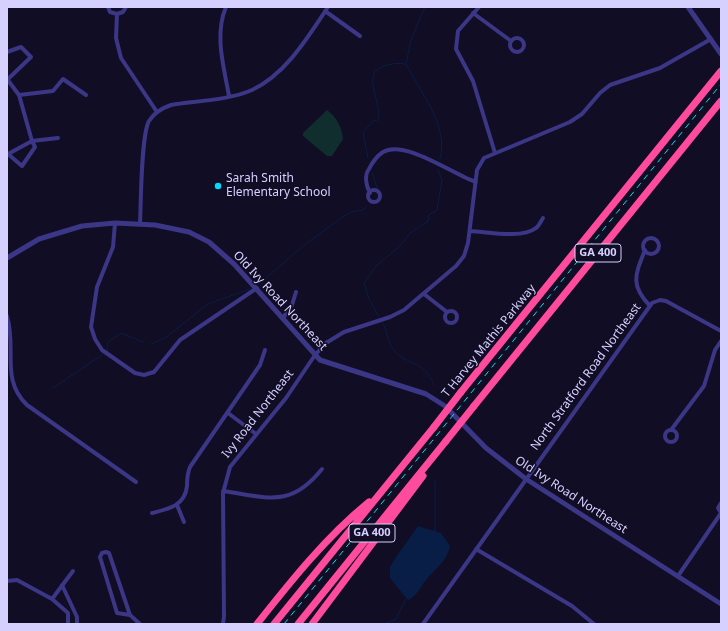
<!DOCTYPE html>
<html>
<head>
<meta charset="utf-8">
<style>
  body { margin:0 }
  #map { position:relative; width:728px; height:631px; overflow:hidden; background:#110d24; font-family:"Noto Sans",sans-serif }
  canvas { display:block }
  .frame { position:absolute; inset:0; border:8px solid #d6d0ff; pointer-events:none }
</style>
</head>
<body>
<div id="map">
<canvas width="728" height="631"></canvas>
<div class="frame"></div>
</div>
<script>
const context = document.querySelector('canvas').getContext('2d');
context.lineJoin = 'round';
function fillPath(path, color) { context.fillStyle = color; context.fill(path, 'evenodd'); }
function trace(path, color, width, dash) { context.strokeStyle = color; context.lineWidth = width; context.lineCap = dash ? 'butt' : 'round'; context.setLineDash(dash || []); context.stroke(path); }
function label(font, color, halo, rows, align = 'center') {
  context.font = font + ' "Noto Sans",sans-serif'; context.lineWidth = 3; context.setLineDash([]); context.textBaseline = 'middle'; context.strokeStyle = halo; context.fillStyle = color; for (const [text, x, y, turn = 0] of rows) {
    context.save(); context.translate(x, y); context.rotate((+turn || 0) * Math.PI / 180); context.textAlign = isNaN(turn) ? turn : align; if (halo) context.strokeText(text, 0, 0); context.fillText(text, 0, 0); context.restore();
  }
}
fillPath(new Path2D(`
  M 327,110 C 337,118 341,125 343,139 L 332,156 L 327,156 L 303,136 L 303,133 Z`), '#102e2e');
fillPath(new Path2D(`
  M 418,526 L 441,533 L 450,546 C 447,561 436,568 427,579 C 420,586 418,596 408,600 L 390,578 L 390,567 L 396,557 Z`), '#091e46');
trace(new Path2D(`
  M 425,7 L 411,40 L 406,64 C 420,93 449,124 440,159
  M 368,158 L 363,132 L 373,121 L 378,120 C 381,104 369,87 374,73 C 381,65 394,62 405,64
  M 372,172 L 377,188
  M 259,284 L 303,246 L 341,218 L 351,212 L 363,210 L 366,206
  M 379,317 L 369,299 L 364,283 L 376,266 L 401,245 L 409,234 L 428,221 L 429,215 L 437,210 L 442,180 L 438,170
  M 383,323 C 387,330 387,339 391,346 C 404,367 424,358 434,385
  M 151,344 L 165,338 L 208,304 L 250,289
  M 107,352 L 108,342 L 121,333 L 143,342
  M 53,388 L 102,355
  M 435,481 L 435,531
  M 384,624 L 396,619 L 407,597`), '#091e46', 1);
trace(new Path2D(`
  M 108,7 L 110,12 L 117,14 L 123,12 L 126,7
  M 226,7 C 214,35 224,67 229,96
  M 479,7 L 458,31 L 456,49 L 473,81 L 495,153
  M 325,11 L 360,36
  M 473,13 L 511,41
  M 117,14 L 116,38 L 121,58 L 157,112
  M510 45a7 7 0 1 1 14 0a7 7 0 1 1-14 0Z
  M 7,52 L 21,47 L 31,57 L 7,80
  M 7,79 L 19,95 L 32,141 L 35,147 L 22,166 L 8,154 L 32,141 L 58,138
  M 19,95 L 53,91 L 63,79 L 86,95
  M368 196a6 6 0 1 1 12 0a6 6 0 1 1-12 0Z
  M 370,193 C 366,186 364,175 369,169 C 372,163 377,156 383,152 C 405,139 454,175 476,182
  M 115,223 L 113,247 L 97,287 L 91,327 L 95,339 L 102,350 L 135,373 L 144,375 L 154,372 L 180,340 L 257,288
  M 140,224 C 141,204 141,135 149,121 C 154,113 162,108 171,105 C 196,101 230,100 252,90 C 286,74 308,37 328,7
  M 471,231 C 488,232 522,239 536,228 C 539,226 541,221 543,218
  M643 246a8 8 0 1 1 16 0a8 8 0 1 1-16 0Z
  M 645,250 C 635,275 630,285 650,306
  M 424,294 L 447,312
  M445 317a6 6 0 1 1 12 0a6 6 0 1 1-12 0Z
  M 7,316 C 17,349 0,379 27,405 L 136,482
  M 283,318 L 292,305 L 296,292
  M 228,413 L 256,434
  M 671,430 L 704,386 L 715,350 L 721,341
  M665 436a6 6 0 1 1 12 0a6 6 0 1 1-12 0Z
  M 223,491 C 267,497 290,509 322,469
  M 721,503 L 718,508 L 721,513
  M 177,505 L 184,522
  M 152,513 C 168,509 185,506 187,486 C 187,479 187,474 190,467 L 260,365 L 265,350
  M 476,549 L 572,606 L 594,624
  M 678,576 L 721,513
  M 7,581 L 17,580 L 52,599 L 68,613 L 68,624
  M 62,585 L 77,617 L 77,624
  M 52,599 L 73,571
  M 130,615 L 117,613 L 100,557 L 102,553 L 106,552 L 109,553 L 130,615 L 140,624
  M 223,624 L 224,616 L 223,493 L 230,467 L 286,398 L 315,355 L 326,343 L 344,332 L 390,317 L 404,310 L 456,266 L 464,256 L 468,243 L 477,170 L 484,158 L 570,122 L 582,114 L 600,93 L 610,85 L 660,68 L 711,39
  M 423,624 L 652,303 L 660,300 L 666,301 L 721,331`), '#3b3685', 4);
trace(new Path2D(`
  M 688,7 L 721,54
  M 7,258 L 39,239 L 82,226 L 115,223 L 155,225 L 189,232 L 209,242 L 234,264 L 320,360 L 426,394 L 445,406 L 486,448 L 526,479 L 721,604`), '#3b3685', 5);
trace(new Path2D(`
  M 461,392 L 721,71
  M 474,406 L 721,101
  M 257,624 C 291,581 326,537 369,502
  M 274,624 L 434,427
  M 298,624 L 446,441
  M 312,624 L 423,476`), '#ff4b9d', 7);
trace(new Path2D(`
  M 284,624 L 721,84`), '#00dbfb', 1, [6, 5]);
trace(new Path2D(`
  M 434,427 L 461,392
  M 446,441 L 474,406`), '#ff4b9d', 7);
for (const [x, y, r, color] of [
  [218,186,4,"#00dbfb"]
]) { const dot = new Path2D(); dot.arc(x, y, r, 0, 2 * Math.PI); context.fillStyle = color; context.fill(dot); trace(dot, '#110d24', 1.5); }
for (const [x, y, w] of [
  [598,253,46],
  [372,533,46]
]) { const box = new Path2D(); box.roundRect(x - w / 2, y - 9, w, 18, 3); context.fillStyle = '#110d24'; context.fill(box); trace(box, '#d6d0ff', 1); }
label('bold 11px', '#d6d0ff', null, [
  ["GA 400",598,253],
  ["GA 400",372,533]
]);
label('12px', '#d6d0ff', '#110d24', [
  ["Sarah Smith",226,179],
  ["Elementary School",226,193]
], 'left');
label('12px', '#d6d0ff', '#110d24', [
  ["Old Ivy Road Northeast",280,301,47],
  ["T Harvey Mathis Parkway",489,341,-51],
  ["North Stratford Road Northeast",586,377,-54],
  ["Ivy Road Northeast",258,414,-52],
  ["Old Ivy Road Northeast",571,495,33]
]);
</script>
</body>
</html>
